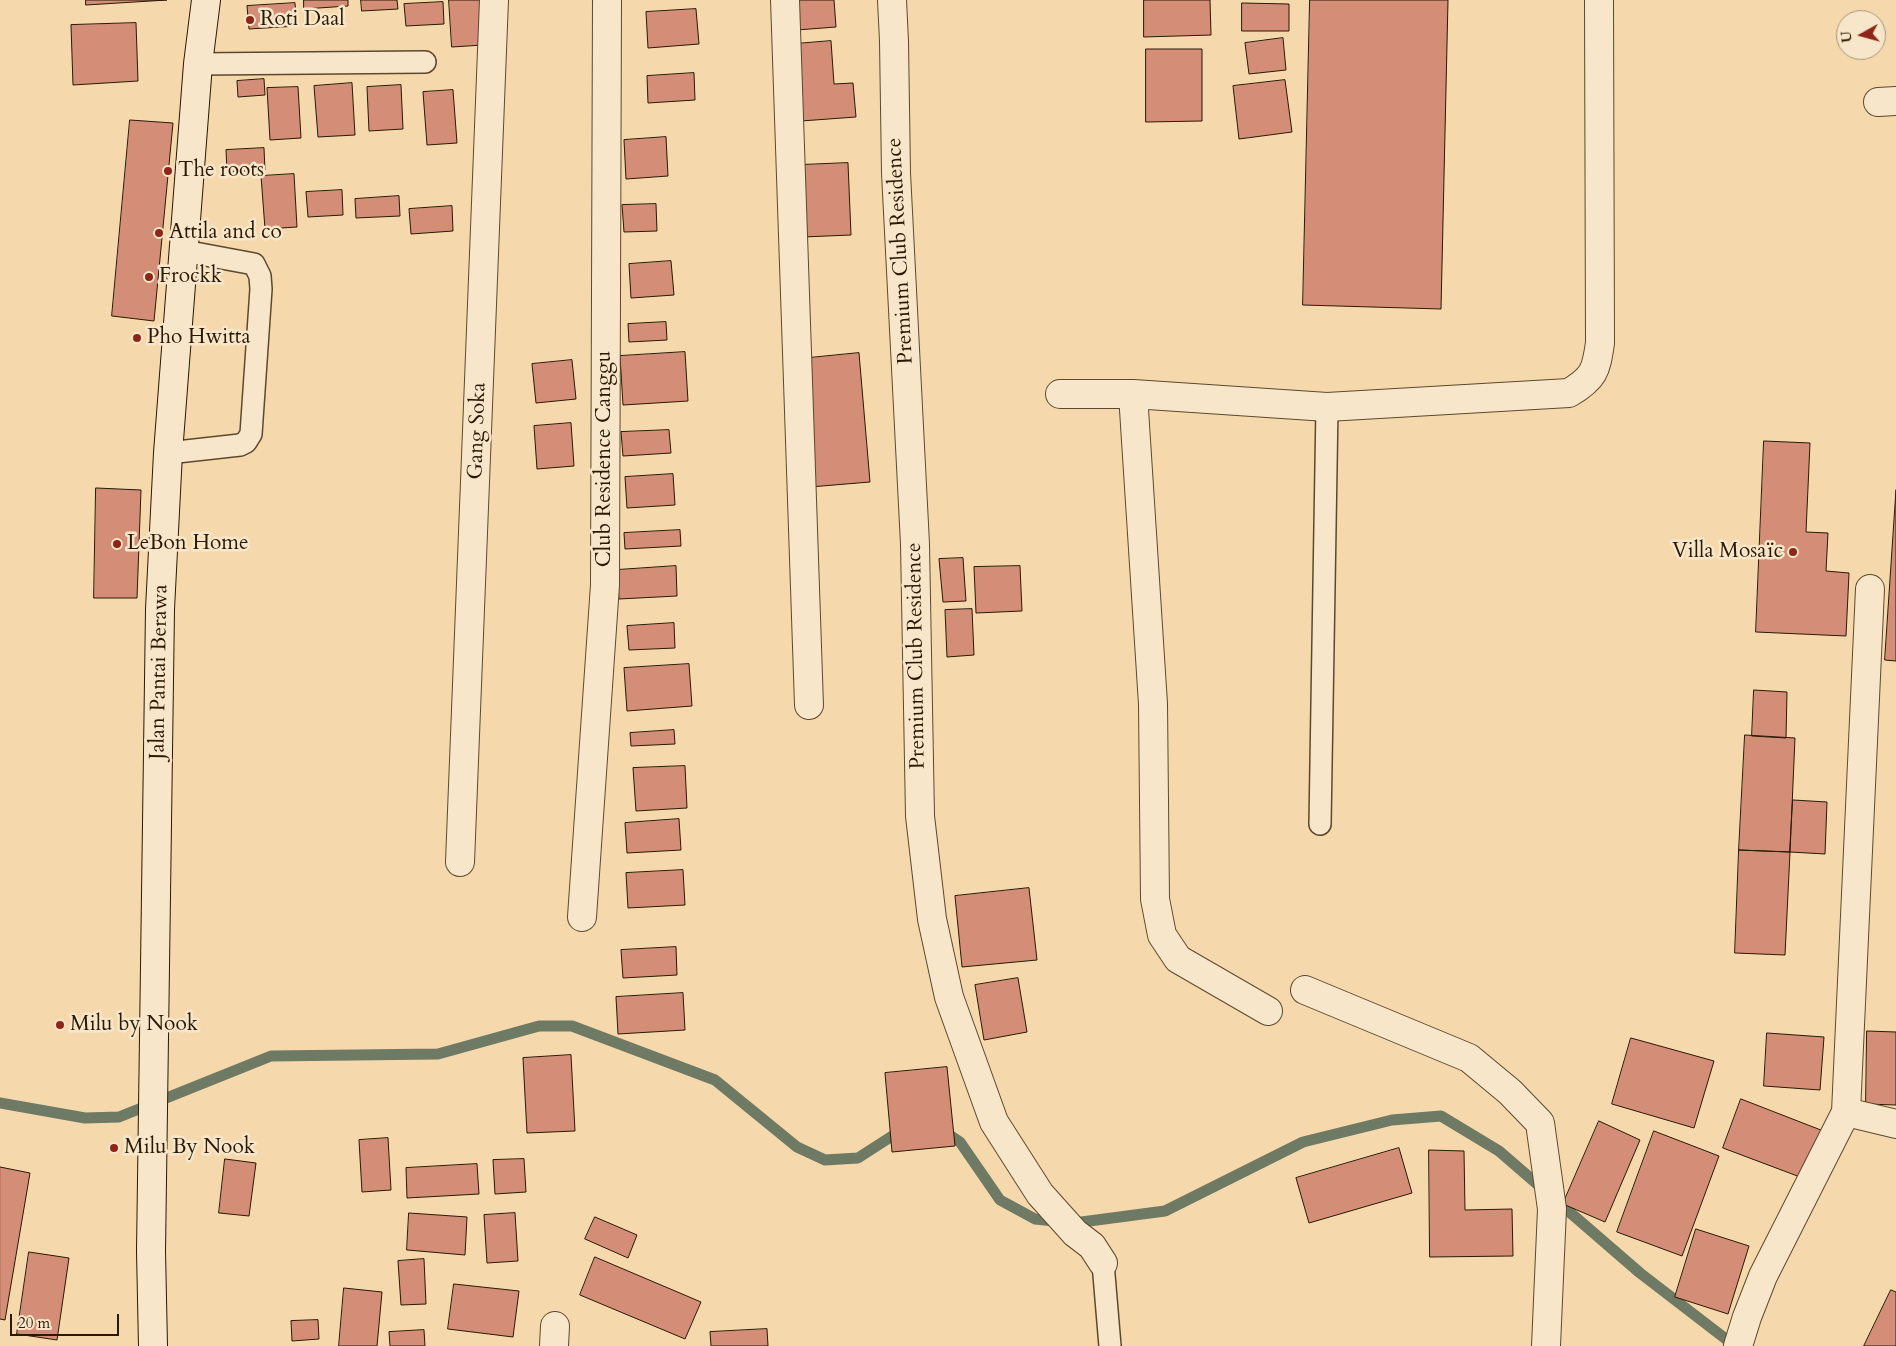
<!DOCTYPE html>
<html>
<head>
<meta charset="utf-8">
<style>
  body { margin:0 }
  #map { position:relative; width:1896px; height:1346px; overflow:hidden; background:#f5d9ad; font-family:Cardo,serif }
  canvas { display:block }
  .north { position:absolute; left:1836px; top:10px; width:50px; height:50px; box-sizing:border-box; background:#f8e6ca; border:1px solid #a5947a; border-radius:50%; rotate:263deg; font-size:14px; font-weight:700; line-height:20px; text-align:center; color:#291902 }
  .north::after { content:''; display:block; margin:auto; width:18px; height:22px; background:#8f2418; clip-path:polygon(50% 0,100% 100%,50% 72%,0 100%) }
  .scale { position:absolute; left:10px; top:1314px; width:109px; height:22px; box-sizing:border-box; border:2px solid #291902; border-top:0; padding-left:6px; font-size:15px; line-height:18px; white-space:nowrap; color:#291902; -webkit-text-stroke:4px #f8e6ca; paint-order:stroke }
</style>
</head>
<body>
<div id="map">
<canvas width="1896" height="1346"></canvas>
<div class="north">U</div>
<div class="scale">20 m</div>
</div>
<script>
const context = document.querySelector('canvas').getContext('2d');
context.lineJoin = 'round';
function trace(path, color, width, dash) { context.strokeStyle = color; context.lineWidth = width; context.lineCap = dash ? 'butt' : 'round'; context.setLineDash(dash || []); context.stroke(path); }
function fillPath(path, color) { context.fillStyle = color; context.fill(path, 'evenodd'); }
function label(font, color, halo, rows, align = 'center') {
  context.font = font + ' Cardo,serif'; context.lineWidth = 5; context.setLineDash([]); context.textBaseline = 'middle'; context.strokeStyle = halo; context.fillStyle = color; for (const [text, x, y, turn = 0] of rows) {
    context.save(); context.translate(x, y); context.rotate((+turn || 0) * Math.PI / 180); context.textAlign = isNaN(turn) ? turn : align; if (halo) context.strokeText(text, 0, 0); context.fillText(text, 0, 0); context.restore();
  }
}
trace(new Path2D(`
  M 0,1103 L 85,1118 L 119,1117 L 271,1056 L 438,1054 L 539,1026 L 572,1026 L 715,1080 L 797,1147 L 825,1160 L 858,1158 L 903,1129
  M 942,1130 L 960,1142 L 1000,1200 L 1035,1219 L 1074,1223 L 1165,1211 L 1303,1142 L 1392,1120 L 1441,1116 L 1499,1151 L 1640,1273 L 1735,1346`), '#6f7a64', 11);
const building = new Path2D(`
  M 86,0 L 167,0 L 86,5 Z
  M 304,0 L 348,0 L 348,6 L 304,9 Z
  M 361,0 L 397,0 L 398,9 L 362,11 Z
  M 449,0 L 480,0 L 483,45 L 452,47 Z
  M 795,0 L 834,0 L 836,27 L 797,30 Z
  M 1144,0 L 1210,0 L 1211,35 L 1144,37 Z
  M 1310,0 L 1448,0 L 1441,309 L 1303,305 Z
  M 443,2 L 444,24 L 406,26 L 404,4 Z
  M 295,3 L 297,26 L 249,29 L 247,6 Z
  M 1242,3 L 1289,4 L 1289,31 L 1242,31 Z
  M 696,9 L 699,44 L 648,48 L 646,12 Z
  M 136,23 L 138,81 L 73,85 L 71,25 Z
  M 1283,38 L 1286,70 L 1249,74 L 1245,43 Z
  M 831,41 L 834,84 L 853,83 L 856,117 L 801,121 L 795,44 Z
  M 1146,49 L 1202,49 L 1202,121 L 1146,122 Z
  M 694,73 L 695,100 L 648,103 L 647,76 Z
  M 264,79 L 265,95 L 238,97 L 237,81 Z
  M 1285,80 L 1292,132 L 1239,139 L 1233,86 Z
  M 352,83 L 355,135 L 318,137 L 314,86 Z
  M 401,85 L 403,129 L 369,131 L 367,87 Z
  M 298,87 L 301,138 L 270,140 L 267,88 Z
  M 453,90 L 457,143 L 427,145 L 423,92 Z
  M 130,120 L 173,123 L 154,321 L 112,316 Z
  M 666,137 L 668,176 L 626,179 L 624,140 Z
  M 264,148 L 265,170 L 227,172 L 226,150 Z
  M 848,163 L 851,235 L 803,237 L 800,165 Z
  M 294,174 L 297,227 L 265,229 L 261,176 Z
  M 342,190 L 343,215 L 308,217 L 306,192 Z
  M 399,196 L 400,216 L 356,218 L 355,199 Z
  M 656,204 L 657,231 L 624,232 L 622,205 Z
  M 452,206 L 453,231 L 411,234 L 409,209 Z
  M 671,261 L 674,295 L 631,298 L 629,264 Z
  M 666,322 L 667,340 L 629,342 L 628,324 Z
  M 685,352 L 688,401 L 623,405 L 620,356 Z
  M 859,353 L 870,482 L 810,487 L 799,359 Z
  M 572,360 L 576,399 L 536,403 L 532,364 Z
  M 571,423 L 574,466 L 537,469 L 534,426 Z
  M 669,430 L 671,453 L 623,456 L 621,432 Z
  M 1764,441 L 1810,443 L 1806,532 L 1828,533 L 1826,571 L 1849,573 L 1846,636 L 1756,632 Z
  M 673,474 L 675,505 L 627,508 L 625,477 Z
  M 96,488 L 141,490 L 137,598 L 94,598 Z
  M 1896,490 L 1896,661 L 1885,660 Z
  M 680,530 L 681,546 L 625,549 L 624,533 Z
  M 963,558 L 966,601 L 943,602 L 939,559 Z
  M 676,566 L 677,596 L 619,599 L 617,570 Z
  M 1020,566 L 1022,611 L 976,613 L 974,567 Z
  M 972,609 L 974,655 L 947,657 L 945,610 Z
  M 674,623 L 675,648 L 629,650 L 627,626 Z
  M 689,664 L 692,706 L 627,711 L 624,668 Z
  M 1754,690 L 1787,692 L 1786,738 L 1752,736 Z
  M 674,730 L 675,744 L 631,746 L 630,733 Z
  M 1745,735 L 1795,738 L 1790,852 L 1739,850 Z
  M 685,766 L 687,808 L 636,811 L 633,768 Z
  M 1793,800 L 1827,802 L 1825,854 L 1790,852 Z
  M 679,819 L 681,850 L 627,853 L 625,823 Z
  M 1739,850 L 1790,852 L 1785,955 L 1735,953 Z
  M 683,870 L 685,905 L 628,908 L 626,873 Z
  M 1029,888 L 1037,960 L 962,967 L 955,896 Z
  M 676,947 L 677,975 L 623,978 L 621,950 Z
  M 1018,978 L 1027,1032 L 984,1040 L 975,985 Z
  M 683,993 L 685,1030 L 618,1034 L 616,997 Z
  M 1867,1031 L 1896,1032 L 1896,1105 L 1866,1104 Z
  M 1767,1033 L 1824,1037 L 1820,1090 L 1764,1086 Z
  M 1631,1038 L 1714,1061 L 1694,1128 L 1612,1104 Z
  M 571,1055 L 575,1131 L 527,1133 L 523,1058 Z
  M 947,1067 L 955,1146 L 892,1152 L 885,1073 Z
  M 1741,1099 L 1826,1132 L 1808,1180 L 1723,1148 Z
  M 1599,1121 L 1640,1140 L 1605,1222 L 1563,1204 Z
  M 1654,1131 L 1719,1156 L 1682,1256 L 1617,1232 Z
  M 388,1138 L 391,1190 L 362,1192 L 359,1140 Z
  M 1399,1148 L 1412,1193 L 1309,1223 L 1296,1178 Z
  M 1429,1150 L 1464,1151 L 1465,1210 L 1512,1209 L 1513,1256 L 1430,1257 Z
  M 225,1159 L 256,1163 L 249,1216 L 219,1213 Z
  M 524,1159 L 526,1192 L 495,1194 L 493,1160 Z
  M 477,1164 L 479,1194 L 407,1198 L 406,1168 Z
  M 0,1167 L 30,1173 L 5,1320 L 0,1319 Z
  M 409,1213 L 467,1217 L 465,1255 L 407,1250 Z
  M 515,1213 L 518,1261 L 487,1263 L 484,1215 Z
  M 595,1217 L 637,1235 L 628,1258 L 585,1239 Z
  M 1696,1229 L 1749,1246 L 1728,1314 L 1675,1297 Z
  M 29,1252 L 69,1258 L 57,1340 L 17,1334 Z
  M 595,1257 L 701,1302 L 685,1339 L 580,1295 Z
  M 424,1259 L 426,1304 L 401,1305 L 398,1261 Z
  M 454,1284 L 519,1291 L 513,1337 L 448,1329 Z
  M 344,1288 L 382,1292 L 377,1346 L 339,1346 Z
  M 1891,1290 L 1896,1292 L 1896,1346 L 1864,1346 Z
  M 318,1320 L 319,1339 L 292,1341 L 291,1321 Z
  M 767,1329 L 768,1346 L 711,1346 L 710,1332 Z
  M 424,1330 L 425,1346 L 390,1346 L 389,1332 Z`);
fillPath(building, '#d48d76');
trace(building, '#291902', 1);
const lane = new Path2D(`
  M 198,64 L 425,62
  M 168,453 L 240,445 L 246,442 L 251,434 L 261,289 L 260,276 L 254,264 L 184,251
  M 1320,824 L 1327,407
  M 1103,1263 L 1110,1346`);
const street = new Path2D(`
  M 785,0 L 809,705
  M 892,0 L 894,41 L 896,173 L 915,544 L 920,816 L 932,919 L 949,997 L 994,1122 L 1040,1194 L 1075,1233 L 1092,1246 L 1103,1263
  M 1878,102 L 1896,101
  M 1060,394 L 1133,394 L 1327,407 L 1569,393 C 1594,378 1596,371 1600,343 L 1599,0
  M 1133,394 L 1153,704 L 1155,899 L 1162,935 L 1178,959 L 1268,1011
  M 460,862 L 494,0
  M 582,917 L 605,585 L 607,0
  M 1305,990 L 1469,1058 L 1510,1092 L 1540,1123 L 1552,1209 L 1546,1346
  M 1846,1112 L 1896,1124
  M 554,1346 L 555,1326
  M 1738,1346 L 1747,1317 L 1763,1276 L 1846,1112 L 1870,589`);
const secondary = new Path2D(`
  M 153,1346 L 151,1251 L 160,609 L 168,453 L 198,64 L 206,0`);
trace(lane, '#5c492d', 24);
trace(street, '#5c492d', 30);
trace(secondary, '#291902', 30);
trace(lane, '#f8e6ca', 21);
trace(street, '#f8e6ca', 28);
trace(secondary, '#f8e6ca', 28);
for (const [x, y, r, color] of [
  [250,20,5,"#8f2418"],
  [168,171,5,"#8f2418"],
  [159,233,5,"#8f2418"],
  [149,277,5,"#8f2418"],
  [137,338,5,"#8f2418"],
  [117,544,5,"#8f2418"],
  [1793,552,5,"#8f2418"],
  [60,1025,5,"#8f2418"],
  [114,1148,5,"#8f2418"]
]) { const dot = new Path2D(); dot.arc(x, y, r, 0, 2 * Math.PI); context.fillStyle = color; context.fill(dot); trace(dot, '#f8e6ca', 2); }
label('21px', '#291902', '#f8e6ca', [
  ["Roti Daal",260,20],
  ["The roots",178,171],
  ["Attila and co",169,233],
  ["Frockk",159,277],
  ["Pho Hwitta",147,338],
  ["LeBon Home",127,544],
  ["Villa Mosaïc",1783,552,"right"],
  ["Milu by Nook",70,1025],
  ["Milu By Nook",124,1148]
], 'left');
label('21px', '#291902', '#f8e6ca', [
  ["Premium Club Residence",901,251,-93],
  ["Gang Soka",478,431,-88],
  ["Club Residence Canggu",605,459,-90],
  ["Premium Club Residence",917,656,-91],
  ["Jalan Pantai Berawa",160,672,-89]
]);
</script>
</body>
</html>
